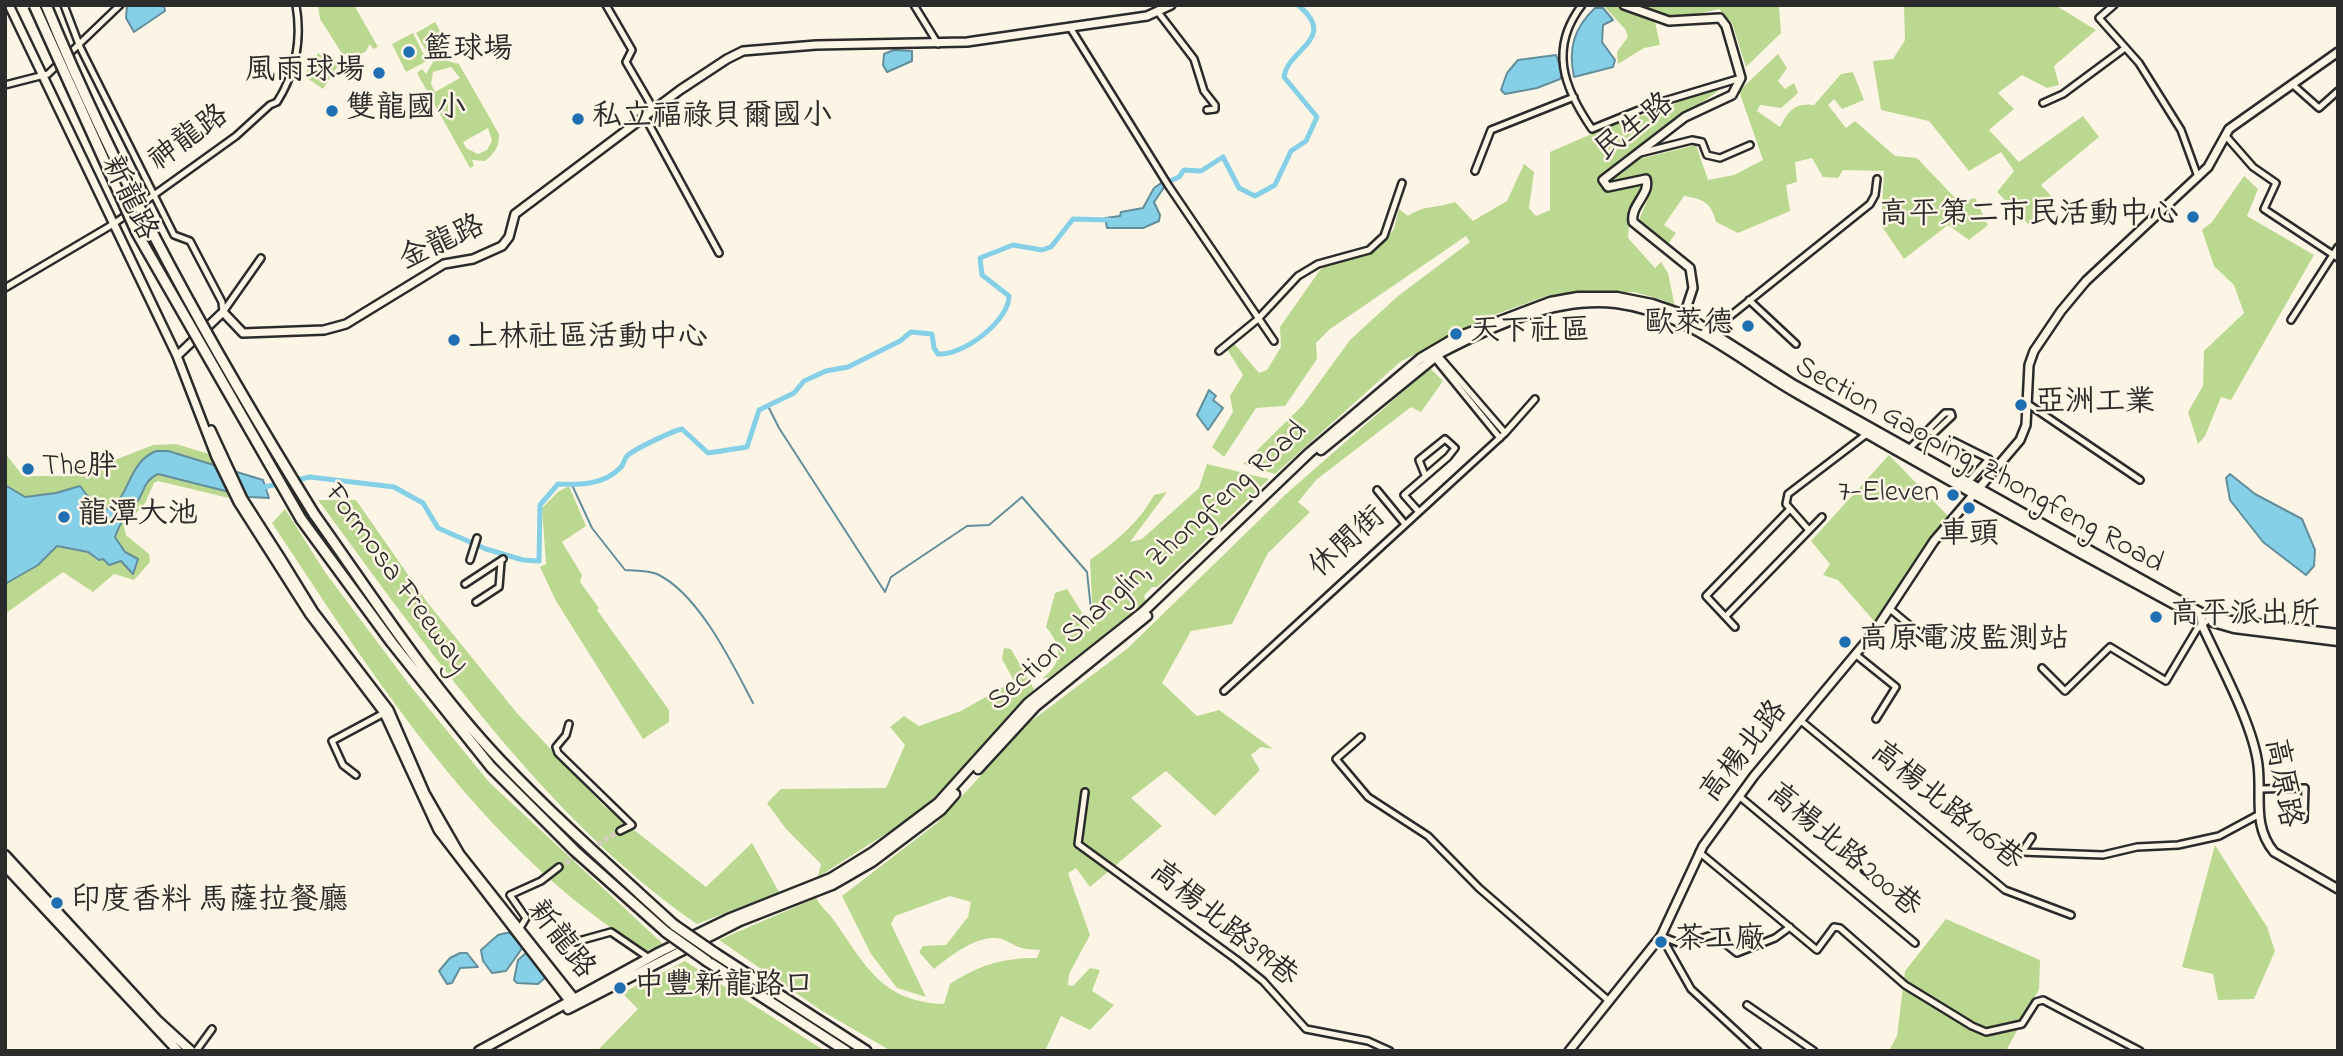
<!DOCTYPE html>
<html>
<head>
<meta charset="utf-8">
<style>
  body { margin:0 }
  #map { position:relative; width:2343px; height:1056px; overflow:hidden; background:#fcf5e5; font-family:"Indie Flower",sans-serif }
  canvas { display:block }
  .frame { position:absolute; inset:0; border:7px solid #2b2b2b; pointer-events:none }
</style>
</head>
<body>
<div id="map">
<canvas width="2343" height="1056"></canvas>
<div class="frame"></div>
</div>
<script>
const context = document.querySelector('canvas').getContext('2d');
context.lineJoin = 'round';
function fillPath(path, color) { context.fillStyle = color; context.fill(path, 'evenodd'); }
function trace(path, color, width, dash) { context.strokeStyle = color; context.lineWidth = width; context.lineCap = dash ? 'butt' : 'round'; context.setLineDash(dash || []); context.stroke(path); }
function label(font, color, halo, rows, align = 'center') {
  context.font = font + ' "Indie Flower","LXGW WenKai TC",sans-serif'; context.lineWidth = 5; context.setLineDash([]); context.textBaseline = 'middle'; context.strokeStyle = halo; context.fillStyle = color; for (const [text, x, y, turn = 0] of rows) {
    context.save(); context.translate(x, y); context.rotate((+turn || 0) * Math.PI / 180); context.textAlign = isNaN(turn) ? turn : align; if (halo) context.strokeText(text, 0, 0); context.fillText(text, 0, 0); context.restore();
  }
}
fillPath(new Path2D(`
  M 318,5 L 354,5 L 378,47 L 373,49 L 370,44 L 366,51 L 356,57 L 343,55 L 320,19 Z
  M 1603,5 L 1612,5 L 1655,22 L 1660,45 L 1644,48 L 1618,64 L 1617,52 L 1628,37 L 1625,29 Z
  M 1641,5 L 1779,5 L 1781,33 L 1746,67 L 1732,23 L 1719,9 C 1683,17 1676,21 1641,5 Z
  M 1904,5 L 2055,5 L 2096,30 L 2054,66 L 2059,85 L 2047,88 L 2022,75 L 1998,93 L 2014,109 L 1989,130 L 2019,162 L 2083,116 L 2099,137 L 2041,185 L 2054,199 L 2028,224 L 1997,192 L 2014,171 L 2001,152 L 1969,171 L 1929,121 L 1881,110 L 1873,61 L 1893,59 L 1905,40 Z
  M 435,22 L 449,47 L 430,58 L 416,33 Z
  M 413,33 L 427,61 L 406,72 L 392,44 Z
  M 318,53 L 338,66 L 323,89 L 304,76 Z
  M 1778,54 L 1787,68 L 1778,81 L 1785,89 L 1794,83 L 1798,93 L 1781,108 L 1760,105 L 1757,111 L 1780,127 C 1788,111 1795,102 1814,105 L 1841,74 L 1853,72 L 1864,100 L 1842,109 L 1834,99 L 1828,105 L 1846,128 L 1855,121 L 1895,156 L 1917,158 L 1960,203 L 1975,198 L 1988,225 L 1969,240 L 1948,225 L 1904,259 L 1881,225 L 1884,171 L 1843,170 L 1838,178 L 1823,177 L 1812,158 L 1795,162 L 1797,182 L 1786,185 L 1790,211 L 1738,233 L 1716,222 C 1711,202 1703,199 1684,196 L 1664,225 L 1676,233 L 1668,244 L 1638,222 L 1653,187 L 1652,179 L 1643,177 L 1615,185 L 1609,183 L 1635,160 L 1696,145 L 1708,180 L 1734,175 L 1763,160 L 1739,91 Z
  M 441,59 L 459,64 L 499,134 C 499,147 495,153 485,161 L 472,160 L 474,166 L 470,168 L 417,73 L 422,69 L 426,74 L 433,62 ZM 451,67 L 460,78 L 435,92 L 431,84 L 433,72 ZM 488,128 L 492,141 L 487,150 L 478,154 L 466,148 L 463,142 Z
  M 1721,89 L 1647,141 L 1606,175 L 1608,190 L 1641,182 L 1645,190 L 1629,223 L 1628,238 L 1655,268 L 1661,262 L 1668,273 L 1675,307 L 1663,300 L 1634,292 L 1549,295 L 1483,319 L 1400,362 L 1275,474 L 1243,464 L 1302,406 L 1350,340 L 1398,296 L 1470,242 L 1466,236 L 1330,329 L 1316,343 L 1317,359 L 1285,406 L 1256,408 L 1224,457 L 1212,447 L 1233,412 L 1230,396 L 1243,375 L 1227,349 L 1232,341 L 1259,373 L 1267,370 L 1281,347 L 1280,327 L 1320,270 L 1331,262 L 1377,250 L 1394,229 L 1399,209 L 1408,216 C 1424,205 1437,208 1455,202 L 1473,221 L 1507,201 L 1524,164 L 1534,172 L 1529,208 L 1536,216 L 1550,210 L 1550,152 L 1633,116 L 1661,115 L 1678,101 Z
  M 2244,176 L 2258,189 L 2247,216 L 2314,255 L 2231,400 L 2221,397 L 2205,436 L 2198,444 L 2188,412 L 2203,386 L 2204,351 L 2244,313 L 2234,285 L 2214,266 L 2202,230 L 2212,222 Z
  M 1430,368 L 1443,381 L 1421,412 L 1411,407 L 1316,480 L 1298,502 L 1310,512 L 1268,553 L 1232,624 L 1191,631 L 1162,683 L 1197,716 L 1219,710 L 1273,749 L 1261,747 L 1251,755 L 1260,770 L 1215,816 L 1166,771 L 1131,798 L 1162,826 L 1090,887 L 1076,868 L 1068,873 L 1090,935 L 1069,974 L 1068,985 L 1073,986 L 1090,968 L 1100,970 L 1092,991 L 1114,1005 L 1090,1030 L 1061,1016 L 1045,1051 L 891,1051 L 822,1011 L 719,940 L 816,898 C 821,907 827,911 833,919 C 865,964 881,1002 944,1004 L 950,984 C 979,965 1002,958 1037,958 L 1040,950 C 1018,949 1022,948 1004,940 C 982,931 950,956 934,969 L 919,952 L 923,946 L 946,945 L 968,917 L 971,902 L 950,896 L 895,916 L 891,924 L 926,997 L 897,988 L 871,954 L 842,896 L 937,823 L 1030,722 L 1128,648 L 1286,494 Z
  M 176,444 L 212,455 L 229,498 L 158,481 L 154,483 L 145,503 L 124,527 L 126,535 L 149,554 L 150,562 L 134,580 L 114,574 L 93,592 L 63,572 L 5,614 L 5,453 L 23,476 L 74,476 L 153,445 Z
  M 1889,455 L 1948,516 L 1875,622 L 1838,580 L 1823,575 L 1830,564 L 1811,541 Z
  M 1207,464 L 1269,479 L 1157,587 L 1152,587 L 1144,596 L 1146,603 L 1050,677 L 1042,679 C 1063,662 1063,648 1046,627 L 1055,593 L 1067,589 L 1083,614 L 1093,622 L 1090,560 C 1116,541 1138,524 1154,495 L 1167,492 L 1130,542 L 1142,539 L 1199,488 Z
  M 569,486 L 586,526 L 562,542 L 582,575 L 580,582 L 599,608 L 597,610 L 669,710 L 669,722 L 643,739 L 556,601 L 540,567 L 546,564 L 542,508 L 558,492 Z
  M 318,500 L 356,500 L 427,602 L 516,712 L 604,806 L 706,887 L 752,843 L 779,892 L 697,924 C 548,822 425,645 318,500 Z
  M 285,509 L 325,572 L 408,683 L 489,782 L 663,944 L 646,951 C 482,850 376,680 272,523 Z
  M 1004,648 L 1011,649 L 1034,689 L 954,780 L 909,819 L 818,877 L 821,864 L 786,829 L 767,803 L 781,789 L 886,788 L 905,745 L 890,727 L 904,716 L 919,726 L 961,711 L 1014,681 L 1002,659 Z
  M 2215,845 L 2267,927 L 2275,951 L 2254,999 L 2218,1000 L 2213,974 L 2182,967 Z
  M 1946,919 L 2040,960 L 2039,989 L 2006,1051 L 1889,1051 L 1897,1036 L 1905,971 Z
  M 685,961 L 825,1051 L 597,1051 L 638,1009 L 622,993 Z`), '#bbd890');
const water = new Path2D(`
  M 127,5 L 164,5 L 165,11 L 134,32 L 126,18 Z
  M 1595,8 L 1603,8 L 1613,20 L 1603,25 L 1602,42 L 1615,60 L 1613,67 L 1574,77 C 1568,48 1574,28 1595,8 Z
  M 894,50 L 912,51 L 912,61 L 887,72 L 883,65 L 884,54 Z
  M 1556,55 L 1563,74 L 1560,79 L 1537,88 L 1505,94 L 1501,90 L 1507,73 L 1518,60 Z
  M 1164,181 L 1165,186 L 1154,202 L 1160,215 L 1159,221 L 1143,228 L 1107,228 L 1105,218 L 1120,216 L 1121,212 L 1143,208 L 1154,188 Z
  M 1209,390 L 1216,396 L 1213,400 L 1223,408 L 1208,430 L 1197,415 Z
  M 156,451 L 168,451 L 263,480 L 269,498 L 249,497 L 158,474 C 143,481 145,491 137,502 C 128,514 120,521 115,537 L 125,552 L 138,559 L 133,574 L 121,561 L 109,565 L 103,559 L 99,560 L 88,552 L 57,546 L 38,565 L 5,584 L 5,485 L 25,497 L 56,493 L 80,486 C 86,494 95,508 106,509 C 130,502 126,463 156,451 Z
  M 2230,474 L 2255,494 L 2302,519 L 2315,550 L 2314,566 L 2306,575 L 2263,542 L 2230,500 L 2226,478 Z
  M 506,933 L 510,933 L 523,947 L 506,971 L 492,973 L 483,961 L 481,950 L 498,935 Z
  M 527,952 L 546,977 L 538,984 L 517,983 L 514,980 L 518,960 Z
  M 460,953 L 467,953 L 478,967 L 460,968 L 452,983 L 447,984 L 439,971 L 450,958 Z`);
fillPath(water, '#86d0e7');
trace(water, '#628e9c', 2);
trace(new Path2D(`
  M 768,406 L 779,428 L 885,592 L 891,577 L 967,526 L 989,525 L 1022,497 L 1087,572 L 1092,619
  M 572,485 L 592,528 L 625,570 C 635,571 647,570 657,574 C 699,594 732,663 753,703`), '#628e9c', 2);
trace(new Path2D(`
  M 1165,183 L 1179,177 L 1184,170 L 1201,171 L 1223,157 L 1239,188 L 1255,196 L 1275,185 L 1291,151 L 1306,141 L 1317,117 L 1284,77 C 1288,48 1339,39 1298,5
  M 260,488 L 310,477 L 394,487 L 423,503 L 438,528 L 486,549 L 523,560 L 539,561 L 540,505 L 558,484 C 579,485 604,485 620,468 C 624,465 624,458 628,455 C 637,448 672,431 682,429 L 708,453 L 747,447 L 759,410 L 794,393 L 804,381 L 826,371 L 848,367 L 900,341 L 911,332 L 932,334 L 934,348 L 938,354 C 963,356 1009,321 1009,296 L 982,275 L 980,258 L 1013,245 L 1042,250 L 1051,247 L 1073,219 L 1110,220`), '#86d0e7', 5);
trace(new Path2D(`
  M 559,867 L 620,831`), '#d2cdc0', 5, [5, 2.5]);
const street = new Path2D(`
  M 64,5 L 80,47 L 174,235 L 190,241 L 222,302 L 223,312
  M 606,5 L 632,50 L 626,62 L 654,110
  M 914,5 L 938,44
  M 1582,5 C 1549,48 1563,87 1592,129 L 1651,105 L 1741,78
  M 2114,5 L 2099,18 L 2139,63 L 2181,130 L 2198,177
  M 1158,12 L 1194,59 L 1204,91 L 1215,105 L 1215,109 L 1207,110
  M 1071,29 L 1168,185 L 1274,341
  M 2292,84 L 2319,108 L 2338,91
  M 5,85 L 48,74 L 120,5
  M 2043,103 L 2063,94 L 2125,48
  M 645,117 L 719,253
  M 2225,135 L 2253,167 L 2276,183 L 2264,209 L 2338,258
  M 1640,153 L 1692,140 L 1702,142 L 1707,155 L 1720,158 L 1750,145
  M 1475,171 L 1491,130 L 1574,97
  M 5,288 L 115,223 L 236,136 L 270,105 L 277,102 C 296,72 302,40 296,5
  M 1749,300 L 1796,344
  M 223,312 L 261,258
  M 2291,320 L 2338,247
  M 1709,333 L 1870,204 L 1875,195 L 1877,179
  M 1219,351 L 1258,319 L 1298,276 L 1318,264 L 1369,250 L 1384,236 L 1402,183
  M 1436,353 L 1505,433
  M 1434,357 L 1500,438
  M 2028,404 L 2140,480
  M 1953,441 L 1989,459 L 1969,481
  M 1909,449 L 1945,413 L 1951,413 L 1952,416 L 1934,433 L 1928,430
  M 1377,490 L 1405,524
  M 1419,512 L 1404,495 L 1448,457 L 1455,448 L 1445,439 L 1419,460 L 1425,475
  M 1808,529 L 1786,504 L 1788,494 L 1868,433
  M 470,560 L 477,538
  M 465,584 L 503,559
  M 476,602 L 499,587 L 501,562
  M 1890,609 L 1925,638
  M 1726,616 L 1822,517
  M 1735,627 L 1706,596 L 1789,510
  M 1855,654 L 1896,687 L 1876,719
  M 2042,668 L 2065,691 L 2110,647 L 2166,681 L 2197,629 L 2208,620
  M 1224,691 L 1505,433 L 1535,399
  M 1800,720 L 2005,890 L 2071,915
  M 569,724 L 566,735 L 556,747 L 558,753 L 632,825 L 620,831
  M 1361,737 L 1336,759 L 1368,797 L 1428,836 L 1479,888 L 1609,1001
  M 356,775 L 343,765 L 332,741 L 386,712
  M 2259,789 L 2305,788 L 2304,819
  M 1085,792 L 1078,844 L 1237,960 L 1263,981 L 1306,1029 L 1368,1041 L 1390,1051
  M 1739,796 L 1915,943
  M 2032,837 L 2022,852 L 2103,855 L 2137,847 L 2178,845 L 2219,836 L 2258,815
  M 1699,852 L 1817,950 L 1834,927 L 1840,928 L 1905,985 L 1972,1026 L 1986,1032 L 2022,1024 L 2036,1002 L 2043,1000 L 2140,1051
  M 520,928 L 526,918 L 510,895 L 541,881 L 559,867
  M 1661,936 L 1691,989 L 1758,1051
  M 1661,936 L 1681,944 L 1723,932 L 1727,945 L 1737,953 L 1775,938 L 1790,927
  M 575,942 L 611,932 L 649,958
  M 1747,1005 L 1814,1051
  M 196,1051 L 212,1029`);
const secondary = new Path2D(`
  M 9,5 L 177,356 L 216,457 L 238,502 L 310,615 L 384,713 L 438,830 L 570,1002 L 574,1003
  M 1624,5 L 1669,21 L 1720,18 L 1726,26 L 1741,78 L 1732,95 L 1685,117 L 1603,180 L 1608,187 L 1646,179 C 1651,194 1630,205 1633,222 L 1690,268 L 1693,288 L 1683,318
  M 177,356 L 223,312 L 243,333 L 324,330 L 346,324 L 444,264 L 473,259 L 502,246 L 509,237 L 515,214 L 680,90 L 727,59 L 743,51 L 816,45 L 967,42 L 1147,16 L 1171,5
  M 211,430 L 243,499 L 282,560 L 314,612 L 389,710 L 425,793 L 460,854 L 578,1003
  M 2201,613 L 2202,625 C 2219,663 2253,724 2258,765 C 2262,797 2252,825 2274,852 L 2338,889
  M 1569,1051 L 1661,936 L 1703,846 L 1754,776 L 1874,632 L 1934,541 L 2020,440 L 2026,425 L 2029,365 L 2034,351 L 2061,311 L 2086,281 L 2208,167 L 2229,129 L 2338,52`);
const primary = new Path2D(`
  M 1321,450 L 1440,353 C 1492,326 1556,296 1616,303 C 1687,312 1736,358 1795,392 C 1921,465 2048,536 2176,605
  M 2213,622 L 2234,628 L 2338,641
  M 978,769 L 1035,707 L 1147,616
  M 5,855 L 157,1020 L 191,1051
  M 5,866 L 178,1051
  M 568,1009 L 740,921 L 832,885 L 872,862 L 941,810 L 955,794
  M 479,1051 L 660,952 L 728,919 L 831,878 L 873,852 L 938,803 L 1028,703 L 1143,612 L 1309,453 L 1421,358 L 1455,338 L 1550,302 L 1578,297 L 1617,297 L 1652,304 L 1684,315 L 1794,385 L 2201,613 L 2231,621 L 2338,634`);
const highway = new Path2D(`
  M 314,514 C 373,597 430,686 500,760 C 555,818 615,871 674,925
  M 301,519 L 392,643 L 491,767 L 575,851 L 666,932
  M 716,954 L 866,1051
  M 707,961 L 846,1051`);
trace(street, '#2b2b2b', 10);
trace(secondary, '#2b2b2b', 12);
trace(primary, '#2b2b2b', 13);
trace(highway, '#2b2b2b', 14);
trace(street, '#fcf5e5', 5);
trace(secondary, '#fcf5e5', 7);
trace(primary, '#fcf5e5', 8);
trace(highway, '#fcf5e5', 9);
const highwayBridge = new Path2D(`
  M 34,5 L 137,233 L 301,519
  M 46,5 C 119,183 213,351 314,514
  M 674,925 L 716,954
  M 666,932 L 707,961`);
trace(highwayBridge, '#2b2b2b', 14, []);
trace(highwayBridge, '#fcf5e5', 9);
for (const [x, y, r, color] of [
  [409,52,7,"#1f6fb2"],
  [379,73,7,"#1f6fb2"],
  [332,111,7,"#1f6fb2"],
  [578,119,7,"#1f6fb2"],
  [2193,217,7,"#1f6fb2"],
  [1748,326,7,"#1f6fb2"],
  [1456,334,7,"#1f6fb2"],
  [454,340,7,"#1f6fb2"],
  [2021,405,7,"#1f6fb2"],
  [28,469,7,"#1f6fb2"],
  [1953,495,7,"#1f6fb2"],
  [1969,508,7,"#1f6fb2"],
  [64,517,7,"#1f6fb2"],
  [2156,617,7,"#1f6fb2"],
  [1845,642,7,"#1f6fb2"],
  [57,903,7,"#1f6fb2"],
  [1661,942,7,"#1f6fb2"],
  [620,988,7,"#1f6fb2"]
]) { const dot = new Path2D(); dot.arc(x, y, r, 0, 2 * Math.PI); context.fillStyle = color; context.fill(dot); trace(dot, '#fcf5e5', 2.5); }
label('30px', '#2b2b2b', '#fcf5e5', [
  ["籃球場",423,52],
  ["風雨球場",365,73,"right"],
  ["雙龍國小",346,111],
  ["私立福祿貝爾國小",592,119],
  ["高平第二市民活動中心",2179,217,"right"],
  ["歐萊德",1734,326,"right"],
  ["天下社區",1470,334],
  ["上林社區活動中心",468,340],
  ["亞洲工業",2035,405],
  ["The胖",42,469],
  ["7-Eleven",1939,495,"right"],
  ["龍潭大池",78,517],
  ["車頭",1969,537,"center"],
  ["高平派出所",2170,617],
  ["高原電波監測站",1859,642],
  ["印度香料 馬薩拉餐廳",71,903],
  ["茶工廠",1675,942],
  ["中豐新龍路口",634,988]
], 'left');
label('30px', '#2b2b2b', '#fcf5e5', [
  ["民生路",1636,129,-38],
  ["神龍路",190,140,-36],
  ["新龍路",127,199,64],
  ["金龍路",443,245,-25],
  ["Section Gaoping, Zhongfeng Road",1978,467,29],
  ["休閒街",1349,544,-42],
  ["Section Shanglin, Zhongfeng Road",1149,568,-42],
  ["Formosa Freeway",395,580,54],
  ["高楊北路",1746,753,-52],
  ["高原路",2280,783,80],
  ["高楊北路106巷",1945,808,39],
  ["高楊北路200巷",1842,852,40],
  ["高楊北路399巷",1222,926,39],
  ["新龍路",559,941,52]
]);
</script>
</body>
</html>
